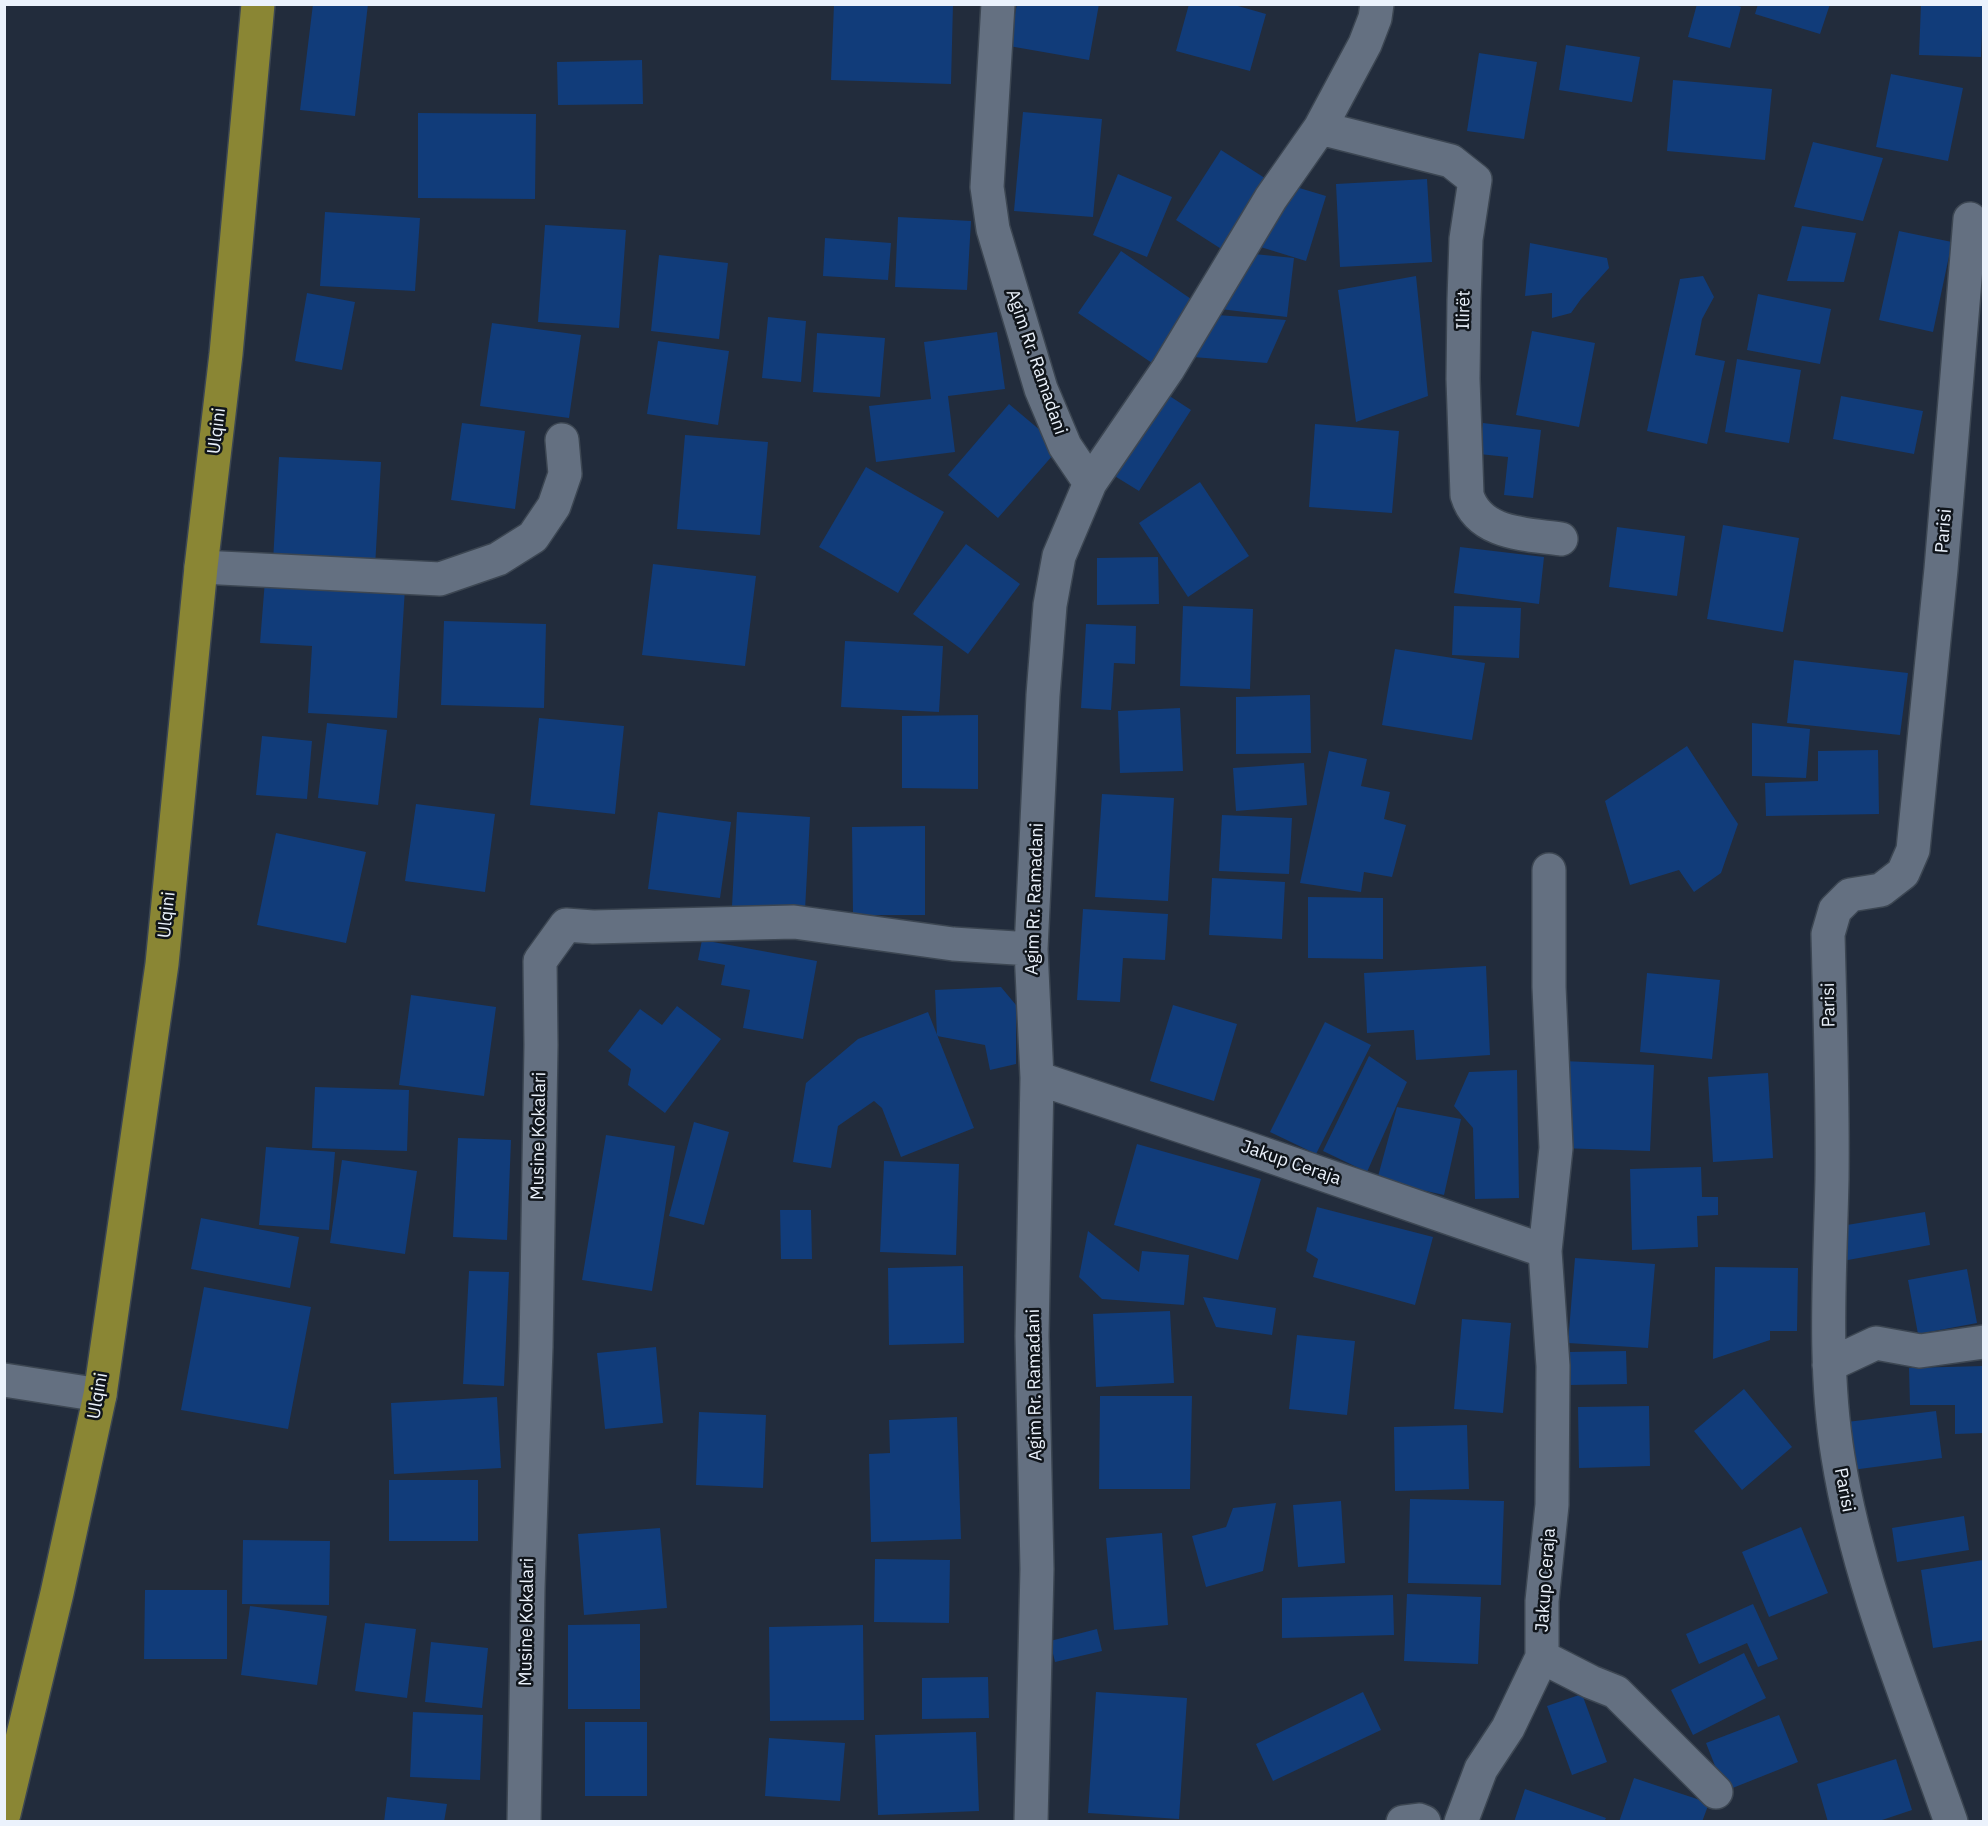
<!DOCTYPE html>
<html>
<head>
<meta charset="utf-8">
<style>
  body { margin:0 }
  #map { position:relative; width:1988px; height:1826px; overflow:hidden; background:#222c3c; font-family:"IBM Plex Sans",sans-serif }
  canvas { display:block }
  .frame { position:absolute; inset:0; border:6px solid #ebf2fc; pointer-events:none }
</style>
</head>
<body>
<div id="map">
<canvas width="1988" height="1826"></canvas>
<div class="frame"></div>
</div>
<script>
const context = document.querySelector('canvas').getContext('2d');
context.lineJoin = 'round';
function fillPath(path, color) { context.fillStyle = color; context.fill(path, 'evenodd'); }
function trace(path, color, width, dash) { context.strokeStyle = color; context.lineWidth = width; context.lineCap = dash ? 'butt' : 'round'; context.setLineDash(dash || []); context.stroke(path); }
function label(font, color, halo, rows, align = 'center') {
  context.font = font + ' "IBM Plex Sans",sans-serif'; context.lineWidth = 5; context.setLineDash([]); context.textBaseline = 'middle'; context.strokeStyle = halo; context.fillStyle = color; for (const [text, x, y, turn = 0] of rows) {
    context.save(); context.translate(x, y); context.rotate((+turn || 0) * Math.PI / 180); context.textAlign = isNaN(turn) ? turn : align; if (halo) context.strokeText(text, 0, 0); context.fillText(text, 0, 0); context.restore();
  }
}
fillPath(new Path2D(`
  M 313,4 L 368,4 L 355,116 L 300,110 Z
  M 834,4 L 953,4 L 951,84 L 831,80 Z
  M 1017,4 L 1099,4 L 1089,60 L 1009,46 Z
  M 1189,4 L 1231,4 L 1266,14 L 1250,71 L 1176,51 Z
  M 1697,4 L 1733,4 L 1741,7 L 1730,48 L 1688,37 Z
  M 1758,4 L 1830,4 L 1820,34 L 1755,14 Z
  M 1921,4 L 1983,4 L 1981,57 L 1919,55 Z
  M 1566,45 L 1640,57 L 1632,102 L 1559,90 Z
  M 1479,53 L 1537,62 L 1524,139 L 1467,131 Z
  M 642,60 L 643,104 L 558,105 L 557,62 Z
  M 1891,74 L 1963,88 L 1948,161 L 1876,147 Z
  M 1673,80 L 1772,89 L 1765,160 L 1667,151 Z
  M 1023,112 L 1102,119 L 1093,217 L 1014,211 Z
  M 418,113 L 536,114 L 535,199 L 418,198 Z
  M 1813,142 L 1883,158 L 1863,221 L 1794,207 Z
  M 1221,150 L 1271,182 L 1226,252 L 1176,220 Z
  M 1118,174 L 1172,197 L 1147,257 L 1093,235 Z
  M 1427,179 L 1432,262 L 1340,267 L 1336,184 Z
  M 1296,187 L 1326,196 L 1306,261 L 1254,245 Z
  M 325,212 L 420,218 L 415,291 L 320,286 Z
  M 898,217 L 971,221 L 967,290 L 895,287 Z
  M 545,225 L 626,230 L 619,328 L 538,322 Z
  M 1802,226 L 1856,233 L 1844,282 L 1787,281 Z
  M 1899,231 L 1952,242 L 1933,332 L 1879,320 Z
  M 825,238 L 891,243 L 888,280 L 823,276 Z
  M 1530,243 L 1607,258 L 1609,268 L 1581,299 L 1571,313 L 1552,318 L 1552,293 L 1525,296 Z
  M 1121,251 L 1194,301 L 1152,363 L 1078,313 Z
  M 1254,254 L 1294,258 L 1287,317 L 1220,309 Z
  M 659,255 L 728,263 L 719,339 L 651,331 Z
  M 1416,276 L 1428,396 L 1356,422 L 1338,290 Z
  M 1703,276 L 1714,297 L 1702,319 L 1695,355 L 1725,361 L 1707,444 L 1647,431 L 1680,279 Z
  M 307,293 L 355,302 L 342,370 L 295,361 Z
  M 1758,294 L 1831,309 L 1820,364 L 1747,350 Z
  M 1217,315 L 1286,320 L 1267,363 L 1193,357 Z
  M 768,317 L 806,321 L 801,382 L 762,378 Z
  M 492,323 L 581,335 L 569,418 L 480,406 Z
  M 1532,331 L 1595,343 L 1579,427 L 1516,415 Z
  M 997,332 L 1005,389 L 948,396 L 955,452 L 876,462 L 869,406 L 931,399 L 924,342 Z
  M 817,333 L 885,338 L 880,397 L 813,392 Z
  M 658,341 L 729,351 L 718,425 L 647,414 Z
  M 1737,359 L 1801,370 L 1789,443 L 1725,432 Z
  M 1165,393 L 1191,410 L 1139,491 L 1113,475 Z
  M 1841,396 L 1923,411 L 1914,454 L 1833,439 Z
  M 1009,404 L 1060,447 L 998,518 L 948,475 Z
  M 462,423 L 525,431 L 515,509 L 451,500 Z
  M 1483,423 L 1541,430 L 1533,498 L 1504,495 L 1508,457 L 1479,454 Z
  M 1315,424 L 1399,431 L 1392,513 L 1309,507 Z
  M 685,435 L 768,442 L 760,535 L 677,529 Z
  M 279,457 L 381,462 L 375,567 L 273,561 Z
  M 866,467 L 944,512 L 898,593 L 819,547 Z
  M 1200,482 L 1249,556 L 1188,597 L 1139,523 Z
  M 1723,525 L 1799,538 L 1783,632 L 1707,619 Z
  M 1617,527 L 1685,536 L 1677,596 L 1609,587 Z
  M 966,544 L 1020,584 L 968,654 L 913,614 Z
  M 1460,547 L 1544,557 L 1539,604 L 1454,593 Z
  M 1158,557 L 1159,604 L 1097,605 L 1097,558 Z
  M 653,564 L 756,576 L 745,666 L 642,655 Z
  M 265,580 L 405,588 L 397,718 L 308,713 L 312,646 L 260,643 Z
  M 1183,606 L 1253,609 L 1250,689 L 1180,686 Z
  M 1454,606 L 1521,608 L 1519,658 L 1452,655 Z
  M 444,621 L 546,624 L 544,708 L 441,705 Z
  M 1086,624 L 1136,626 L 1135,664 L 1114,663 L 1111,710 L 1081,708 Z
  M 845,641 L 943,646 L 939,712 L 841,707 Z
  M 1395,649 L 1485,663 L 1472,740 L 1382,725 Z
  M 1794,660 L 1908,673 L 1900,735 L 1787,723 Z
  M 1310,695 L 1311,753 L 1236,754 L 1236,697 Z
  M 1180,708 L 1183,771 L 1120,773 L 1118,711 Z
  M 978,715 L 978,789 L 902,788 L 902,716 Z
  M 539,718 L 624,726 L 615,814 L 530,805 Z
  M 327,723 L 387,730 L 378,805 L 318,798 Z
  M 1752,723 L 1810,729 L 1806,778 L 1752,776 Z
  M 262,736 L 312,741 L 307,799 L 256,795 Z
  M 1687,746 L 1738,824 L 1721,873 L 1694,892 L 1679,870 L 1630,885 L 1605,801 Z
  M 1878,750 L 1879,814 L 1766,816 L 1765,783 L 1818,781 L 1818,751 Z
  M 1329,751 L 1367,759 L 1361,786 L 1390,792 L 1384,819 L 1406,825 L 1392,877 L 1364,872 L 1361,892 L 1300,883 Z
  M 1304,763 L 1307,805 L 1236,811 L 1233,768 Z
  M 1102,794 L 1174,798 L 1168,901 L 1095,897 Z
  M 416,804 L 495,814 L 485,892 L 405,881 Z
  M 658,812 L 731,822 L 720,898 L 648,889 Z
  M 737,812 L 810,817 L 805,910 L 732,906 Z
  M 1222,815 L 1292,818 L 1289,874 L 1219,871 Z
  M 925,826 L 925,915 L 853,915 L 852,827 Z
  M 276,833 L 366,852 L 346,943 L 257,925 Z
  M 1212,878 L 1285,882 L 1282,939 L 1209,935 Z
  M 1308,897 L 1383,898 L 1383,959 L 1308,958 Z
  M 1083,909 L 1168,914 L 1165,960 L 1123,958 L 1120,1002 L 1077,1000 Z
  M 702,940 L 817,961 L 803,1039 L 743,1028 L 750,990 L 721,985 L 725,965 L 698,960 Z
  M 1486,966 L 1490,1055 L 1416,1060 L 1414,1030 L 1367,1033 L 1364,973 Z
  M 1647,973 L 1720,980 L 1712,1059 L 1640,1052 Z
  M 1001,987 L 1016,1005 L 1016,1064 L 990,1070 L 985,1045 L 937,1036 L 935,990 Z
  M 411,995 L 496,1007 L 484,1096 L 399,1085 Z
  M 1173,1005 L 1237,1024 L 1214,1101 L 1150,1081 Z
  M 677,1006 L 721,1039 L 665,1113 L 628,1085 L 631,1069 L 608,1051 L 640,1009 L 662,1025 Z
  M 928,1012 L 974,1128 L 901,1157 L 882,1108 L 874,1101 L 838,1126 L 831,1168 L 793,1162 L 806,1083 L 858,1039 Z
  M 1325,1022 L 1371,1045 L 1316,1154 L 1270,1132 Z
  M 1369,1056 L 1407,1082 L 1367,1172 L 1323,1151 Z
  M 1563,1061 L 1654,1065 L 1650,1151 L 1559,1148 Z
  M 1517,1070 L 1519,1198 L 1475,1199 L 1473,1128 L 1454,1106 L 1469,1072 Z
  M 1768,1073 L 1773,1158 L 1713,1162 L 1708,1077 Z
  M 315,1087 L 409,1090 L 407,1151 L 312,1148 Z
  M 1397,1107 L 1461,1119 L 1444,1195 L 1377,1180 Z
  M 694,1122 L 729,1132 L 704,1225 L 669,1216 Z
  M 606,1135 L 675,1146 L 652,1291 L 582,1280 Z
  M 458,1138 L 511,1140 L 507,1240 L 453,1237 Z
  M 1137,1144 L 1261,1179 L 1238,1260 L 1114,1225 Z
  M 266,1147 L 335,1152 L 329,1230 L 259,1225 Z
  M 342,1160 L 417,1171 L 405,1254 L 330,1243 Z
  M 884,1161 L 959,1164 L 956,1255 L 880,1252 Z
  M 1701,1167 L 1702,1197 L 1718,1197 L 1718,1215 L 1697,1216 L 1698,1247 L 1632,1250 L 1630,1169 Z
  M 1317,1207 L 1433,1237 L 1415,1305 L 1313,1277 L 1318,1259 L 1306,1251 Z
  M 780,1210 L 811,1210 L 812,1259 L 781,1259 Z
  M 1925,1212 L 1930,1245 L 1837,1262 L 1841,1226 Z
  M 201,1218 L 299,1237 L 290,1288 L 191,1269 Z
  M 1088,1231 L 1139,1272 L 1142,1251 L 1189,1255 L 1184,1305 L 1102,1299 L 1079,1277 Z
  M 1575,1258 L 1655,1264 L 1648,1348 L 1568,1343 Z
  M 963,1266 L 964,1343 L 889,1345 L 888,1268 Z
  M 1715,1267 L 1798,1268 L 1797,1331 L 1770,1331 L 1770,1340 L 1713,1359 Z
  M 1967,1269 L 1977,1323 L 1918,1334 L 1908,1280 Z
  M 469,1271 L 509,1272 L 504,1386 L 463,1384 Z
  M 204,1287 L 311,1307 L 288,1429 L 181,1410 Z
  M 1203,1297 L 1276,1308 L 1272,1335 L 1216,1327 Z
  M 1170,1311 L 1174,1383 L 1096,1387 L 1093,1314 Z
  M 1462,1319 L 1511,1323 L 1503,1413 L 1454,1409 Z
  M 1297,1335 L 1355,1341 L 1347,1415 L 1289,1409 Z
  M 656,1347 L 663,1423 L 605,1429 L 597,1353 Z
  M 1626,1351 L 1627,1384 L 1570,1385 L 1569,1352 Z
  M 1984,1366 L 1984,1433 L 1955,1434 L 1955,1405 L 1910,1405 L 1909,1368 Z
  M 1744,1389 L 1792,1447 L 1742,1490 L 1694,1431 Z
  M 1100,1396 L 1192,1396 L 1190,1489 L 1099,1489 Z
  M 497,1397 L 501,1468 L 394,1474 L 391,1403 Z
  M 1649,1406 L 1650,1466 L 1579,1468 L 1578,1407 Z
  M 1936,1411 L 1942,1458 L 1852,1470 L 1847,1422 Z
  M 699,1412 L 766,1415 L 763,1488 L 696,1485 Z
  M 957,1417 L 961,1539 L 871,1542 L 869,1454 L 890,1453 L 889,1420 Z
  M 1467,1425 L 1469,1489 L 1395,1491 L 1394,1427 Z
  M 389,1480 L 478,1480 L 478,1541 L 389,1541 Z
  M 1410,1499 L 1504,1501 L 1501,1585 L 1408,1583 Z
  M 1341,1501 L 1345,1563 L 1298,1567 L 1293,1505 Z
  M 1276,1503 L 1263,1571 L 1206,1587 L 1192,1536 L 1226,1527 L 1233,1508 Z
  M 1964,1516 L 1969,1550 L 1897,1562 L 1892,1528 Z
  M 1801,1527 L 1828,1593 L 1769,1617 L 1742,1552 Z
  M 660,1528 L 667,1608 L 584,1615 L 578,1534 Z
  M 1162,1533 L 1168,1625 L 1114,1630 L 1106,1538 Z
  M 243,1540 L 330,1541 L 329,1605 L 242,1604 Z
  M 875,1559 L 950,1560 L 949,1623 L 874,1622 Z
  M 1983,1560 L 1984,1640 L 1933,1648 L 1921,1570 Z
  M 145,1590 L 227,1590 L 227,1659 L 144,1659 Z
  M 1407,1594 L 1481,1597 L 1478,1664 L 1404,1661 Z
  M 1393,1595 L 1394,1635 L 1282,1638 L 1282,1598 Z
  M 1753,1604 L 1778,1659 L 1758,1667 L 1747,1643 L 1699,1664 L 1686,1634 Z
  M 250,1606 L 327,1616 L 317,1685 L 241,1675 Z
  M 365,1623 L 416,1629 L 407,1698 L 355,1691 Z
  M 640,1624 L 640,1709 L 568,1709 L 568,1625 Z
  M 863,1625 L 864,1720 L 770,1721 L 769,1627 Z
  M 1097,1629 L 1102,1651 L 1055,1662 L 1050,1641 Z
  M 431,1642 L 488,1648 L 482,1708 L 425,1702 Z
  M 1744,1653 L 1766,1698 L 1693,1735 L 1671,1690 Z
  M 988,1677 L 989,1718 L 922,1719 L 922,1678 Z
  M 1096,1692 L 1187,1698 L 1179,1819 L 1088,1813 Z
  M 1363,1692 L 1381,1730 L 1273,1781 L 1256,1744 Z
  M 1582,1694 L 1607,1762 L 1572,1775 L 1547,1706 Z
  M 413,1712 L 483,1715 L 480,1780 L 410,1777 Z
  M 1779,1715 L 1798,1762 L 1725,1791 L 1706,1743 Z
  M 585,1722 L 647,1722 L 647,1796 L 585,1796 Z
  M 976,1732 L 979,1811 L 878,1815 L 875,1735 Z
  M 769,1738 L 845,1743 L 840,1801 L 765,1796 Z
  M 1896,1759 L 1912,1810 L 1876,1822 L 1828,1822 L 1817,1784 Z
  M 1634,1778 L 1709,1803 L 1702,1822 L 1619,1822 Z
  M 1525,1789 L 1606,1818 L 1604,1822 L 1514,1822 Z
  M 387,1797 L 447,1804 L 444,1822 L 384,1822 Z`), '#113c7a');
const minor = new Path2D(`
  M 998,4 L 987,187 L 993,229 L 1041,389 L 1065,446 L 1090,483
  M 1320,128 L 1451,161 L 1475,180 L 1466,239 L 1464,300 L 1463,379 L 1467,495 C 1479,535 1527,534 1561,539
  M 201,567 L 440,579 L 498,559 L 533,537 L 554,506 L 565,474 L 562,440
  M 1037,1078 L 1235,1144 L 1545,1251
  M 1829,1365 L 1876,1343 L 1920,1351 L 1984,1342
  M 4,1380 L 100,1395
  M 1542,1657 L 1591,1682 L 1616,1692 L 1716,1792
  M 524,1822 L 528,1588 L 536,1347 L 541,1045 L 540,961 L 566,925 L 593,927 L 794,922 L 953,944 L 1031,949
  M 1031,1822 L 1037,1569 L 1032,1336 L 1037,1078 L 1031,949 L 1043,695 L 1050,605 L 1059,556 L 1090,483 L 1168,369 L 1271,198 L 1320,128 L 1365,44 L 1375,18 L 1377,4
  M 1403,1822 L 1419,1820 L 1424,1822
  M 1461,1822 L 1481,1769 L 1508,1728 L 1542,1657 L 1542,1601 L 1552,1505 L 1553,1366 L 1545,1251 L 1556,1148 L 1549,987 L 1549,870
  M 1951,1822 C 1909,1702 1858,1582 1838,1457 C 1823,1366 1830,1271 1832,1179 C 1833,1097 1830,1015 1828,934 L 1835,910 L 1850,895 L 1881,890 L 1903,873 L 1913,850 L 1941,569 L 1970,219`);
const major = new Path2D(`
  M 4,1814 L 57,1593 L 100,1395 L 162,964 L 201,567 L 226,354 L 258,4`);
trace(minor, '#3c4652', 36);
trace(major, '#3c4652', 36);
trace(minor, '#647081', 33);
trace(major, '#8a8634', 33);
label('18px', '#ebf2fc', '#10151b', [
  ["Ilirët",1464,310,-89],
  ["Agim Rr. Ramadani",1036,362,71],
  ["Ulqini",217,431,-83],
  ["Parisi",1944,531,-85],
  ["Agim Rr. Ramadani",1035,899,-88],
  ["Ulqini",167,915,-84],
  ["Parisi",1829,1005,-91],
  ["Musine Kokalari",539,1136,-89],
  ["Jakup Ceraja",1291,1163,19],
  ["Agim Rr. Ramadani",1035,1385,-91],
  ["Ulqini",98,1396,-80],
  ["Parisi",1844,1490,79],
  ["Jakup Ceraja",1546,1580,-86],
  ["Musine Kokalari",527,1622,-89]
]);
</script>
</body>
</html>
